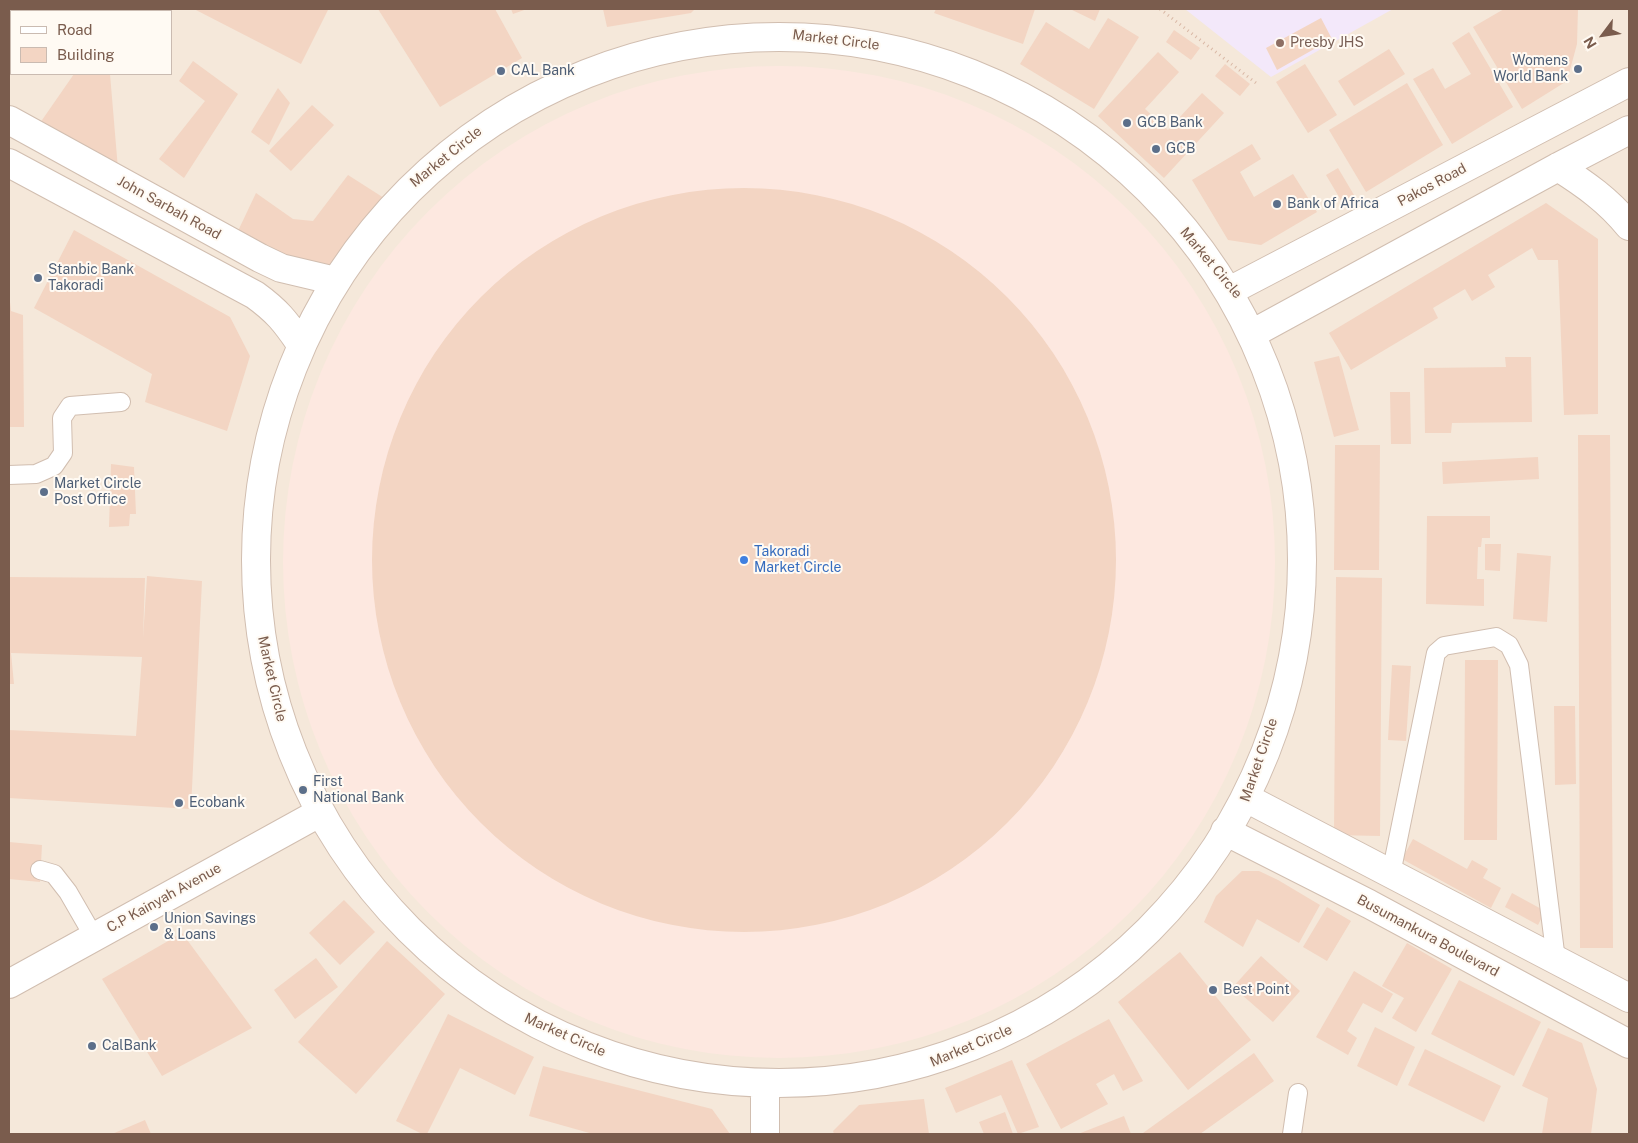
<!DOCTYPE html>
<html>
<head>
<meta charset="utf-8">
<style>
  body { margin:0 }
  #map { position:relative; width:1638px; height:1143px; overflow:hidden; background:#fdf6ec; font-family:"Public Sans",sans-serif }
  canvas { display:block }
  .frame { position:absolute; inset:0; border:10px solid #7a5c4d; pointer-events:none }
  .legend { position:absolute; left:10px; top:10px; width:162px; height:65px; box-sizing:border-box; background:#fffaf3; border:1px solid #cabbb1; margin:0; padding:6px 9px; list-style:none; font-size:15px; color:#7a5c4d }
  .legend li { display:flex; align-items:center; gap:10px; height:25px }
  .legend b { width:25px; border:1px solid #cabbb1 }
  .north { position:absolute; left:1578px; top:10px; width:50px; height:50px; -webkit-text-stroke:4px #fffaf3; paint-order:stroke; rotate:239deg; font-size:14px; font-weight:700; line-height:20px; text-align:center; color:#7a5c4d }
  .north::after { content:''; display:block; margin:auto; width:18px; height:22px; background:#7a5c4d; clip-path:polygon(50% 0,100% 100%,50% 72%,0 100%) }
</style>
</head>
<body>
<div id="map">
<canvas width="1638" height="1143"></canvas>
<div class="frame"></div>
<ul class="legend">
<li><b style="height:6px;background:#fff"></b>Road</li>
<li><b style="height:14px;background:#f3d5c3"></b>Building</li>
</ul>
<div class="north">N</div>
</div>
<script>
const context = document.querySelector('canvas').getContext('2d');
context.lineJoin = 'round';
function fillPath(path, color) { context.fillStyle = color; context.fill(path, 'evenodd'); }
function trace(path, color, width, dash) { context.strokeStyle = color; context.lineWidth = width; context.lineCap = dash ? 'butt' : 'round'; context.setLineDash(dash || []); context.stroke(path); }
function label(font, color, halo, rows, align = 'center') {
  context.font = font + ' "Public Sans",sans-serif'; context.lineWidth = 4; context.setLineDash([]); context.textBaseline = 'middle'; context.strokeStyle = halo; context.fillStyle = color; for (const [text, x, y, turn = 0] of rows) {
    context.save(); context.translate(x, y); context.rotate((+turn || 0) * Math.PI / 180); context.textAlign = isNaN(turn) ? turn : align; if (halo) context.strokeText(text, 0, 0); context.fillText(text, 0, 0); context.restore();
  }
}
fillPath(new Path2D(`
  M 9,9 L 1629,9 L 1629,1134 L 9,1134 ZM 11,11 L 171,11 L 171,74 L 11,74 Z`), '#f5e8da');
fillPath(new Path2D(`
  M283 562a496 496 0 1 1 992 0a496 496 0 1 1-992 0Z`), '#fde8e0');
fillPath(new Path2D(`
  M 1185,9 L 1393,9 L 1271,77 Z`), '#f3e8fa');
fillPath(new Path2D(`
  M 194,9 L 324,9 L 328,10 L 301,64 Z
  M 378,9 L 495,9 L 522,58 L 440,107 Z
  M 511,9 L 527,9 L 513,14 Z
  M 603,9 L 695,9 L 691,13 L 607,27 Z
  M 936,9 L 1035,9 L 1023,44 L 934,13 Z
  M 1070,9 L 1100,9 L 1095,21 Z
  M 1504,9 L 1578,9 L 1577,44 L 1567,81 L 1522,109 L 1473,27 Z
  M 1108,18 L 1139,37 L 1094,109 L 1020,64 L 1046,22 L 1089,49 Z
  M 1321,18 L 1332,39 L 1277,70 L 1266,48 Z
  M 1174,30 L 1200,48 L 1191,60 L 1166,42 Z
  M 1469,32 L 1513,107 L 1452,144 L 1413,79 L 1433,68 L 1445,89 L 1471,74 L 1452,43 Z
  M 1389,49 L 1405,74 L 1354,106 L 1338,81 Z
  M 1158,52 L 1179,72 L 1145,109 L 1168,130 L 1202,93 L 1224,113 L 1164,178 L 1098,116 Z
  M 193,61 L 238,94 L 184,178 L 159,159 L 205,101 L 179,81 Z
  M 1225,64 L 1250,84 L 1240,96 L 1215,76 Z
  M 1305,64 L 1337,115 L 1308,133 L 1276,82 Z
  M 74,74 L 110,74 L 118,169 L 40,123 Z
  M 1407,83 L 1443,145 L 1366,192 L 1329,130 Z
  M 278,88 L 290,103 L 269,145 L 251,132 Z
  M 312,105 L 334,125 L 291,171 L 269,151 Z
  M 1252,144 L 1261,159 L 1240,172 L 1254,197 L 1293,174 L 1317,212 L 1261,245 L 1228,240 L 1192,180 Z
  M 1338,168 L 1354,195 L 1342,202 L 1326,175 Z
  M 348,175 L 384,198 L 334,268 L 302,263 L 238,231 L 256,193 L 293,219 L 313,221 Z
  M372 560a372 372 0 1 1 744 0a372 372 0 1 1-744 0Z
  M 1546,203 L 1598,239 L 1598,414 L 1564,415 L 1558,260 L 1538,260 L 1532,248 L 1488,275 L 1495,287 L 1472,301 L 1465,289 L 1433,308 L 1438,318 L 1351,370 L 1329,333 Z
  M 74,230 L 230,317 L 250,356 L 227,431 L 145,402 L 152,374 L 34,308 Z
  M 9,302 L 10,302 L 11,311 L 23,315 L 24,427 L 9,427 Z
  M 1339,356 L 1359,430 L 1334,437 L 1314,362 Z
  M 1505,357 L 1531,357 L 1532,422 L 1452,423 L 1451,433 L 1425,433 L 1424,368 L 1506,367 Z
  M 1390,392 L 1410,392 L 1411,444 L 1391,444 Z
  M 1578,435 L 1610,435 L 1613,948 L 1580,948 Z
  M 1335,445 L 1380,445 L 1379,570 L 1334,570 Z
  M 1538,457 L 1539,479 L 1443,484 L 1442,462 Z
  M 111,464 L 134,467 L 136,514 L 130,514 L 129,526 L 109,527 Z
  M 1427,516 L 1490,516 L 1490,538 L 1482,538 L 1481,547 L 1478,547 L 1477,579 L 1484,579 L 1484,606 L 1426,604 Z
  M 1485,544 L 1501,544 L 1500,571 L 1485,570 Z
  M 1517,553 L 1551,556 L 1547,622 L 1513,619 Z
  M 147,576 L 202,581 L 191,809 L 9,798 L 9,730 L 136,736 L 142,657 L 11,653 L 14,684 L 9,684 L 9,577 L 145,578 L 143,638 Z
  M 1336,577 L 1382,578 L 1380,836 L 1334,835 Z
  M 1465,660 L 1498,660 L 1497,840 L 1464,840 Z
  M 1392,665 L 1411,666 L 1406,741 L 1388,740 Z
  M 1554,706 L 1575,706 L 1576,784 L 1555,785 Z
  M 1413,839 L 1467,869 L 1472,860 L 1488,869 L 1483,878 L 1501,888 L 1491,908 L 1402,859 Z
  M 9,842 L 42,845 L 40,882 L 9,879 Z
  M 1242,871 L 1259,871 L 1278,880 L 1320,905 L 1299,943 L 1257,919 L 1243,947 L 1204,922 L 1216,896 Z
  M 1512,893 L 1545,911 L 1538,925 L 1505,907 Z
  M 344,900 L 375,932 L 340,965 L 309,933 Z
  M 1327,907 L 1351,921 L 1327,961 L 1303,947 Z
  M 182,933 L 252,1028 L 162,1076 L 102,979 Z
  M 387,941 L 445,994 L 356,1094 L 298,1042 Z
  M 1407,943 L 1452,969 L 1416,1032 L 1392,1018 L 1404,998 L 1382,986 Z
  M 1180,952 L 1251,1040 L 1188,1090 L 1118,1002 Z
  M 1261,956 L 1300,991 L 1273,1022 L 1233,987 Z
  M 316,958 L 338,987 L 295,1019 L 274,990 Z
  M 1354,971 L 1393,994 L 1382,1013 L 1363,1003 L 1347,1031 L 1357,1038 L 1348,1055 L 1316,1037 Z
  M 1459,980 L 1541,1022 L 1514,1076 L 1431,1034 Z
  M 448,1014 L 534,1057 L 515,1095 L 460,1068 L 427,1134 L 422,1134 L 396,1121 Z
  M 1109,1019 L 1143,1081 L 1123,1091 L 1114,1074 L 1096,1084 L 1108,1104 L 1061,1129 L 1026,1064 Z
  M 1375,1027 L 1415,1047 L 1397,1086 L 1357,1066 Z
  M 1548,1028 L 1582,1043 L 1597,1089 L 1591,1134 L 1542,1134 L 1548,1098 L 1522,1086 Z
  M 1425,1049 L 1501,1086 L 1484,1122 L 1408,1085 Z
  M 1254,1053 L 1274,1081 L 1200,1134 L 1144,1134 L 1143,1133 Z
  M 1012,1060 L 1039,1127 L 1018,1134 L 1001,1095 L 956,1113 L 945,1088 Z
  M 543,1066 L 712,1109 L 730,1134 L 593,1134 L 529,1116 Z
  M 924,1099 L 929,1134 L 834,1134 L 833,1131 L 859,1105 Z
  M 1005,1112 L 1013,1134 L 984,1134 L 979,1122 Z
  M 1124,1116 L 1131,1134 L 1078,1134 Z
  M 145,1120 L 151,1134 L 112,1134 Z`), '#f3d5c3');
const service = new Path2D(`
  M 9,475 L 36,474 L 54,466 L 63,453 L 62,418 L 70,406 L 121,402
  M 40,870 L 54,874 L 68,892 L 94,937
  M 1391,874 L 1436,653 L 1444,646 L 1496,637 L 1509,645 L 1519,665 L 1556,960
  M 1292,1134 L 1298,1093`);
const minor = new Path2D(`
  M256 560a523 523 0 1 1 1046 0a523 523 0 1 1-1046 0Z
  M 9,120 L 260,258 L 281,268 L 336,281
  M 9,163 L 255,295 C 277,311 285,321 300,343
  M 1558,167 C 1585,184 1609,201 1629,226
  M 1235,288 L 1629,82
  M 1259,330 L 1558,167 L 1629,130
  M 1248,799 L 1629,998
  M 1225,831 L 1369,904 L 1629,1044
  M 9,984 L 319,813
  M 765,1087 L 765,1134`);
trace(service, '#d1beb0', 20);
trace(minor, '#d1beb0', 30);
trace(new Path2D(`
  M 1160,9 L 1256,83`), '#d9b8a5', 3, [1, 4]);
trace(service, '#fff', 18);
trace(minor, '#fff', 28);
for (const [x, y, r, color] of [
  [1280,43,5,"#8d6e63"],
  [1578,69,5,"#5c6f8a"],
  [501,71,5,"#5c6f8a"],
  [1127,123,5,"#5c6f8a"],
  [1156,149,5,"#5c6f8a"],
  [1277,204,5,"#5c6f8a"],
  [38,278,5,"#5c6f8a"],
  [44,492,5,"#5c6f8a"],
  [744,560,5,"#3f7fe0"],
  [303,790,5,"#5c6f8a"],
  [179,803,5,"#5c6f8a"],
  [154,927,5,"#5c6f8a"],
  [1213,990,5,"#5c6f8a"],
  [92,1046,5,"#5c6f8a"]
]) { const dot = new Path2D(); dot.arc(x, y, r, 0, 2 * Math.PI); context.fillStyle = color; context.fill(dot); trace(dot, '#fffaf3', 2); }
label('14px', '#7a5c4d', '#fffaf3', [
  ["Market Circle",836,40,7],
  ["Market Circle",446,157,-39],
  ["Pakos Road",1432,185,-28],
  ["John Sarbah Road",169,208,29],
  ["Market Circle",1211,263,50],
  ["Market Circle",272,679,77],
  ["Market Circle",1259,760,-71],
  ["C.P Kainyah Avenue",164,898,-29],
  ["Busumankura Boulevard",1428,936,28],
  ["Market Circle",565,1035,24],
  ["Market Circle",971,1046,-23]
]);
label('14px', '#785e54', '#fffaf3', [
  ["Presby JHS",1290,43]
], 'left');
label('14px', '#4e5e75', '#fffaf3', [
  ["Womens",1568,61,"right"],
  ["World Bank",1568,77,"right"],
  ["CAL Bank",511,71],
  ["GCB Bank",1137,123],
  ["GCB",1166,149],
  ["Bank of Africa",1287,204],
  ["Stanbic Bank",48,270],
  ["Takoradi",48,286],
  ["Market Circle",54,484],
  ["Post Office",54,500],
  ["First",313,782],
  ["National Bank",313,798],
  ["Ecobank",189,803],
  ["Union Savings",164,919],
  ["& Loans",164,935],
  ["Best Point",1223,990],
  ["CalBank",102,1046]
], 'left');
label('14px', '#366cbe', '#fffaf3', [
  ["Takoradi",754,552],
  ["Market Circle",754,568]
], 'left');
</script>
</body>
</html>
